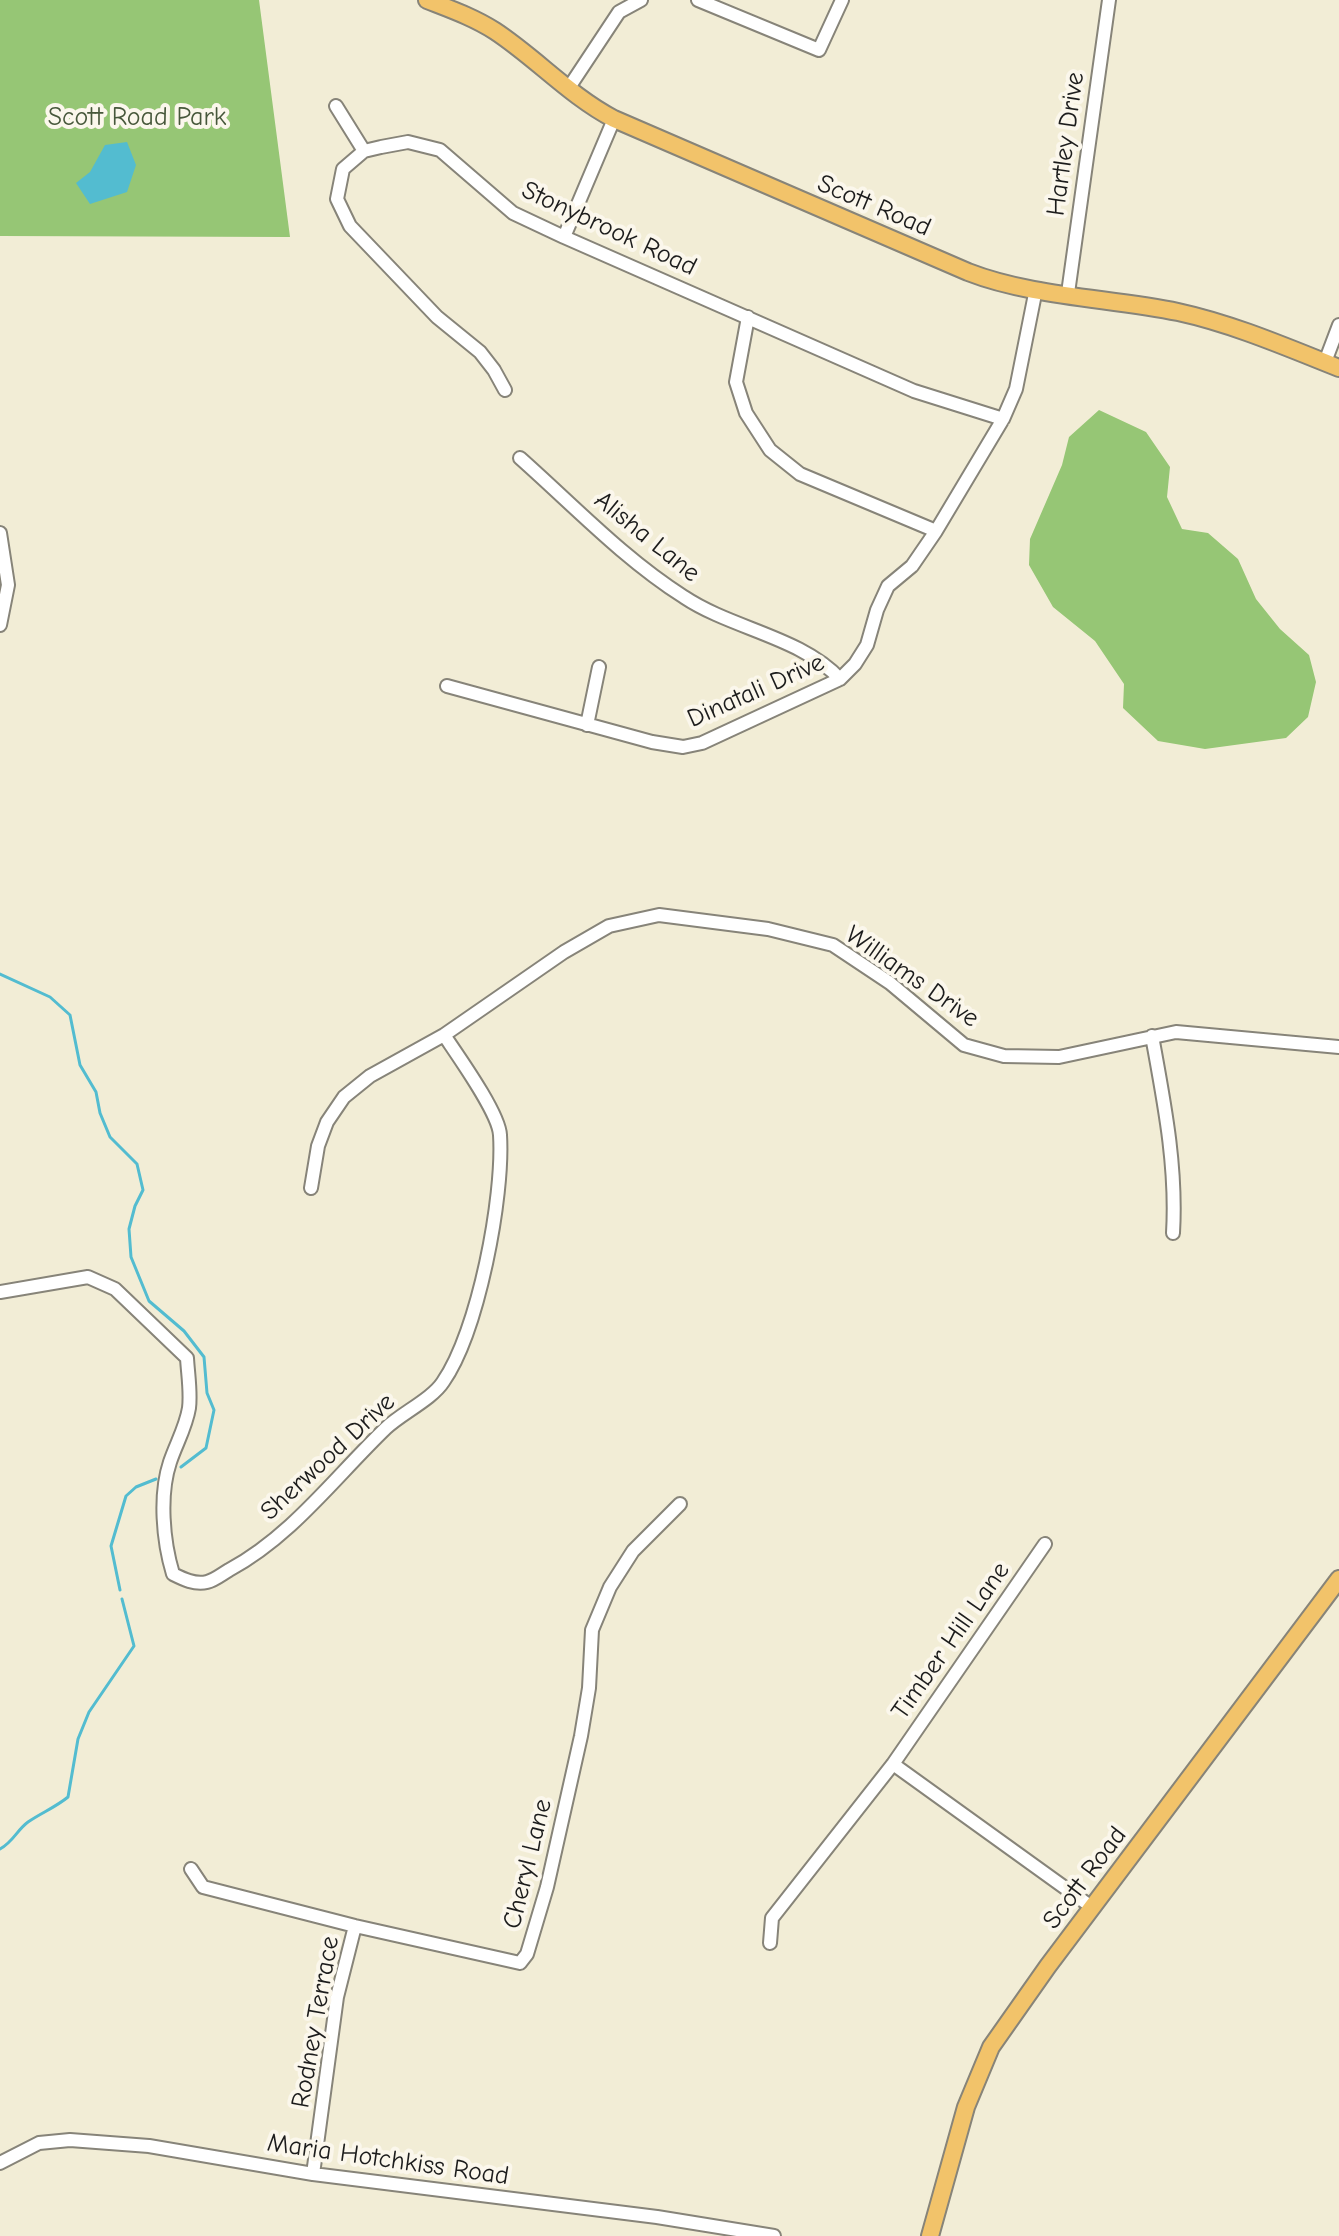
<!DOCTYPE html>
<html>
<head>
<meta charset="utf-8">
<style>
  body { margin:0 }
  canvas { display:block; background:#f2edd6 }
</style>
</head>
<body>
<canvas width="1339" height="2236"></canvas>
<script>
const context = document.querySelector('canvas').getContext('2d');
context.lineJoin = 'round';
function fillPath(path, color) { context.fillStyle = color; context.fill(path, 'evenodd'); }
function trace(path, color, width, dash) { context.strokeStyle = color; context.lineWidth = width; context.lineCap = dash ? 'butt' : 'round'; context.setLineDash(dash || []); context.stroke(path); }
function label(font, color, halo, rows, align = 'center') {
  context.font = font + ' "Comic Neue",sans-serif'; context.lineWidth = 8; context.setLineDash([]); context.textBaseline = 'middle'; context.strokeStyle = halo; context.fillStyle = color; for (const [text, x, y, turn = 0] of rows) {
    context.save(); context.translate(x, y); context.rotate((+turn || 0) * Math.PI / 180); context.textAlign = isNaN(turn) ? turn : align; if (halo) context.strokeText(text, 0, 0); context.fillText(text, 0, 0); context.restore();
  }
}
fillPath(new Path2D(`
  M 0,0 L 259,0 L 290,237 L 0,236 Z
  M 1099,410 L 1146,432 L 1170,467 L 1167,497 L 1182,529 L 1208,533 L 1238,559 L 1256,599 L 1280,629 L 1309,655 L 1316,682 L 1308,717 L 1286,738 L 1205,749 L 1158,741 L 1123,708 L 1124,684 L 1095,641 L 1053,607 L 1029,565 L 1030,539 L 1062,465 L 1069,437 Z`), '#96c675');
fillPath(new Path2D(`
  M 127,142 L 136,165 L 127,192 L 90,204 L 76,183 L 90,172 L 105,145 Z`), '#53bcd0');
trace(new Path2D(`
  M 0,974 L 50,997 L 70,1015 L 80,1065 L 96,1092 L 100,1113 L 110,1137 L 137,1164 L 143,1190 L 135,1206 L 129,1229 L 131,1257 L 149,1301 L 184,1331 L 204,1357 L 207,1393 L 214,1410 L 206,1448 L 181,1467
  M 120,1590 L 111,1546 L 126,1496 L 136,1487 L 156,1479
  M 0,1849 C 13,1842 17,1830 28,1822 C 41,1813 56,1807 68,1797 L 78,1739 L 89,1712 L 134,1646 L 122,1599`), '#53bcd0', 3);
const minor = new Path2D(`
  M 698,0 L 819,50 L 842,0
  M 568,89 L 619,12 L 641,0
  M 336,106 L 364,151
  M 564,237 L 614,119
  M 1068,293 L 1109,0
  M 748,317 L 736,382 L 746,413 L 770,450 L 800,474 L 936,531
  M 1325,362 L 1339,325
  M 505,390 L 494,370 L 480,352 L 437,317 L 350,226 L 337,199 L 343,169 L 364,151 L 381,147 L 408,142 L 440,150 L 513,213 L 564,237 L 914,391 L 1003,419
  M 520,458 C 573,505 624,559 684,597 C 732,629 801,637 840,679
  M 0,533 L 8,585 L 0,625
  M 447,686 L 652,742 L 683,747 L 702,743 L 840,679 L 855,664 L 867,645 L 877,610 L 888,586 L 912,566 L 936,531 L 1003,419 L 1016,389 L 1036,289
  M 587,725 L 599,667
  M 1152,1036 C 1164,1102 1177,1166 1173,1233
  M 311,1188 L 318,1146 L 327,1122 L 344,1097 L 370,1076 L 444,1035 L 564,952 L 609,926 L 659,915 L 768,929 L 833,945 L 890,983 L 964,1045 L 1004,1056 L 1059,1057 L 1176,1032 L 1339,1047
  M 0,1292 L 88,1277 L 115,1289 L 187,1358 C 188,1375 191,1392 189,1408 C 186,1427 176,1444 170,1462 C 159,1495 163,1541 173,1574 C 183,1579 195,1585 207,1582 C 215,1580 222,1574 229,1570 C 292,1536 335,1477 386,1428 C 402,1413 432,1399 443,1382 C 478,1332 504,1197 500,1135 C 499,1113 458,1056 444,1035
  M 893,1764 L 1093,1908
  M 191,1869 L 203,1887 L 355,1926 L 520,1963 L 527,1954 L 547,1887 L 581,1736 L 589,1688 L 592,1630 L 610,1587 L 633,1551 L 680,1504
  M 770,1943 L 772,1918 L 893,1764 L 1045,1544
  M 0,2163 L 39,2143 L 70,2140 L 149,2146 L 313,2174 L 657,2217 L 774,2236
  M 313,2174 L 337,1997 L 355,1926`);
const major = new Path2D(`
  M 427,0 C 450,9 473,17 495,31 C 536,58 570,96 614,119 L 968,272 C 1032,297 1111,298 1178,312 C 1233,324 1286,347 1339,368
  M 930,2236 L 966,2107 L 991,2047 L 1048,1966 L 1339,1579`);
trace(minor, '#878479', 16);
trace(major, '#878479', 20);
trace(minor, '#fff', 12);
trace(major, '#f2c36a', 16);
label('26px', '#47583b', '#fbf7ec', [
  ["Scott Road Park",137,118]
]);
label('26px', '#1c1c1c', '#fbf7ec', [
  ["Hartley Drive",1066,144,-82],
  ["Scott Road",874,206,23],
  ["Stonybrook Road",609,229,25],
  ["Alisha Lane",647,537,39],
  ["Dinatali Drive",756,691,-24],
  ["Williams Drive",912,977,35],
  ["Sherwood Drive",328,1457,-43],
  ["Timber Hill Lane",951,1641,-55],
  ["Cheryl Lane",528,1864,-76],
  ["Scott Road",1085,1878,-53],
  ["Rodney Terrace",316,2022,-80],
  ["Maria Hotchkiss Road",388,2160,8]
]);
</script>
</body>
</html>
